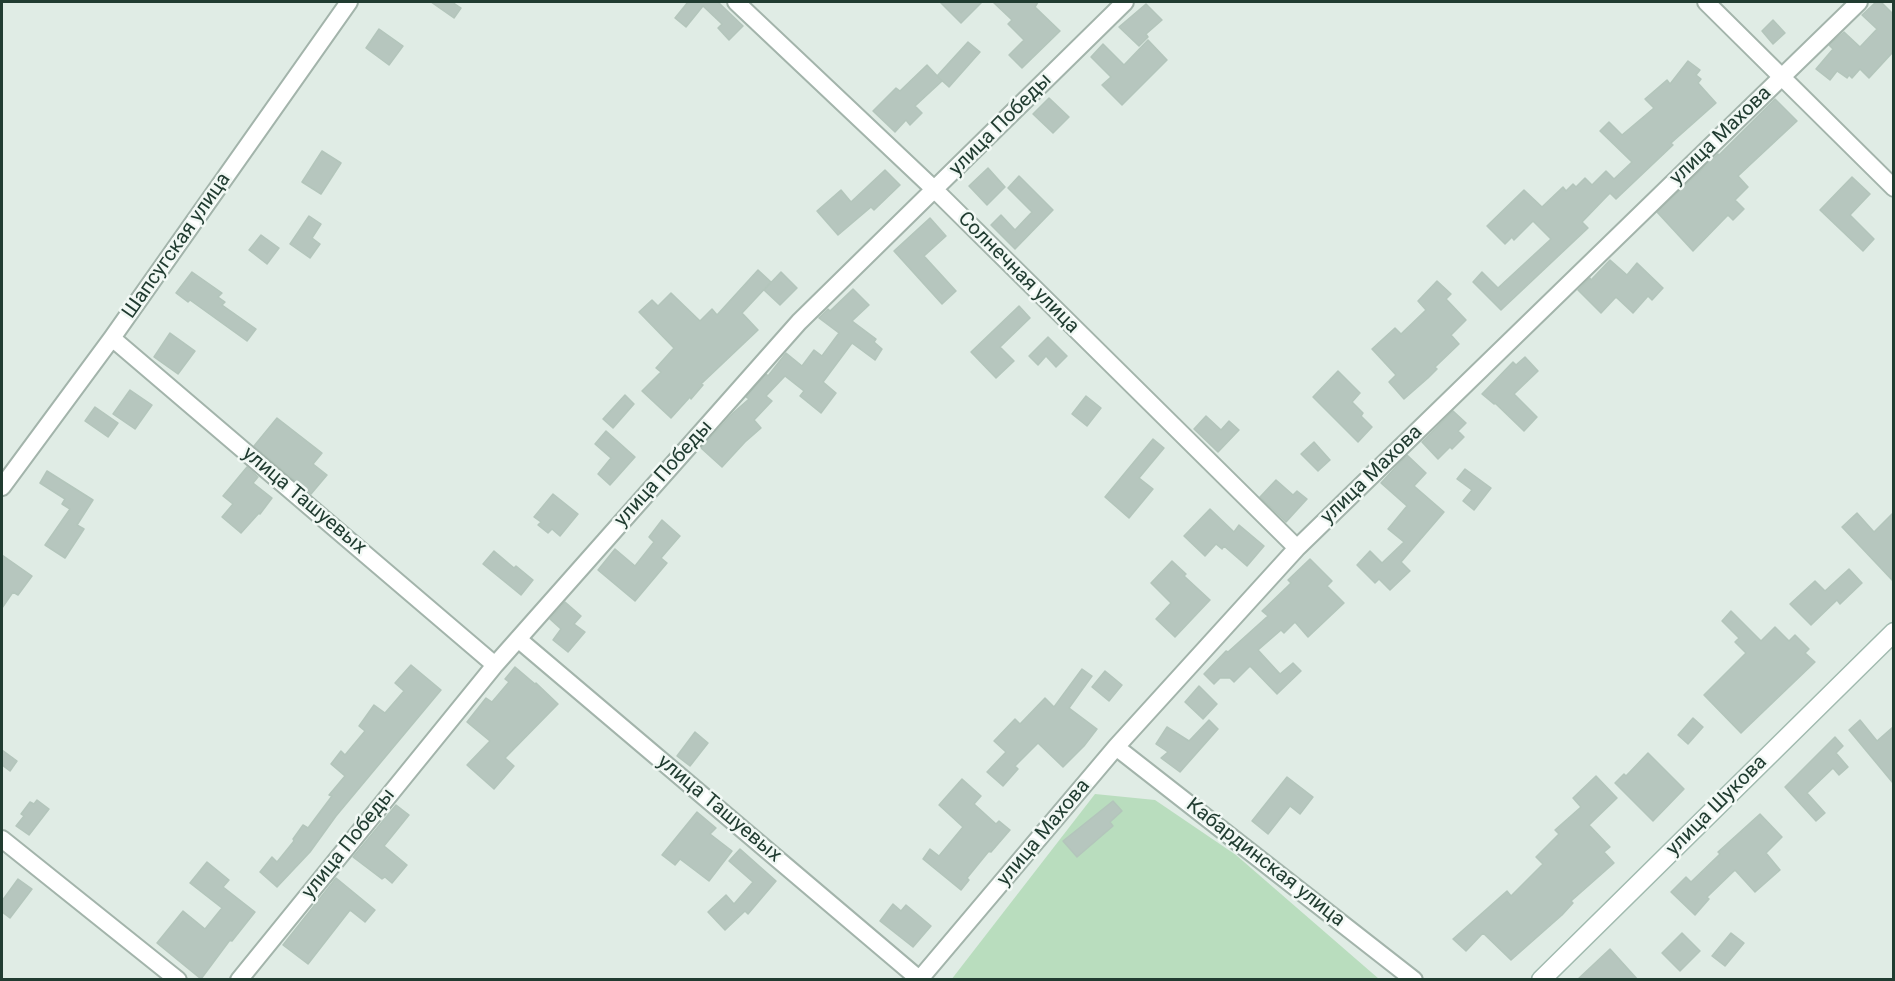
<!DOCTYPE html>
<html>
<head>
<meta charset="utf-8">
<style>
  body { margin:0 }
  #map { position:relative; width:1895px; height:981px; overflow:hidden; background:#e0ece5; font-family:Roboto,sans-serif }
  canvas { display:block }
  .frame { position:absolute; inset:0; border:3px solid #213c31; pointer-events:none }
</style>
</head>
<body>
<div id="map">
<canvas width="1895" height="981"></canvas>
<div class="frame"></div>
</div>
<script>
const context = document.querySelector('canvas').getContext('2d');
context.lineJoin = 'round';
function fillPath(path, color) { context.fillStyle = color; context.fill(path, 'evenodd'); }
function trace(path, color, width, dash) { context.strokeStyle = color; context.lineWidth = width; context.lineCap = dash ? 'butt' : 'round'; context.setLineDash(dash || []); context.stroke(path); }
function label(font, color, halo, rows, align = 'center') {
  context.font = font + ' Roboto,sans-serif'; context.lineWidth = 5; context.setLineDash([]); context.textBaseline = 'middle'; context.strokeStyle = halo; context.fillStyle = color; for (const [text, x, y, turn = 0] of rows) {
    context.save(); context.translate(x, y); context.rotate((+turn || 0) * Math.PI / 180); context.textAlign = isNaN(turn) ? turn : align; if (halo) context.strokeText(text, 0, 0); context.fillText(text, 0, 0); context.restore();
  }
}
fillPath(new Path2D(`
  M 1095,794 L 1155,800 L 1236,855 L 1379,979 L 951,980 Z`), '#b9ddbe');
const building = new Path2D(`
  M 431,2 L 452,2 L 461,8 L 454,18 Z
  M 688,2 L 718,2 L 743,26 L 729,40 L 718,28 L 722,24 L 703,6 L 686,27 L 675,18 Z
  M 940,2 L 982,2 L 961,23 Z
  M 993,2 L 1038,2 L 1035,7 L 1060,31 L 1022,68 L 1009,55 L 1024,40 L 1008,24 L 1012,20 Z
  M 1876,2 L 1881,2 L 1893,14 L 1893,52 L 1869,78 L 1860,69 L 1852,78 L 1849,75 L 1847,78 L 1837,71 L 1830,80 L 1816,69 L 1833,49 L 1829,45 L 1844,32 L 1860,47 L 1877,29 L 1862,15 Z
  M 1146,4 L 1162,20 L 1146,34 L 1148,37 L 1139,46 L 1119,27 Z
  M 1773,20 L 1785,33 L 1773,44 L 1762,31 Z
  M 379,29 L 403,46 L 389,65 L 366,48 Z
  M 1148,40 L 1167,60 L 1122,105 L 1102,85 L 1111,77 L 1091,57 L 1103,44 L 1124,65 Z
  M 968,42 L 980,52 L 949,87 L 937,76 Z
  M 1688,61 L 1700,70 L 1696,75 L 1701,79 L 1698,83 L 1716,103 L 1671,143 L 1673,145 L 1616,199 L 1610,193 L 1582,222 L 1588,228 L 1501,310 L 1473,282 L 1482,272 L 1498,288 L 1551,239 L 1533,221 L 1514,240 L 1512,237 L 1505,244 L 1487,226 L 1524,190 L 1542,207 L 1563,187 L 1566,191 L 1573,184 L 1576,187 L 1585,178 L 1592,185 L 1606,171 L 1614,179 L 1632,162 L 1600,131 L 1609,122 L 1622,135 L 1654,108 L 1645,99 L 1667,80 L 1670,84 Z
  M 927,65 L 942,81 L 915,106 L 922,113 L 910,125 L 906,120 L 895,132 L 873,111 L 896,88 L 900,91 Z
  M 1049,98 L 1069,117 L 1053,133 L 1033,114 Z
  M 1775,99 L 1797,121 L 1738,176 L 1748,187 L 1735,200 L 1744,209 L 1733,220 L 1728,215 L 1693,251 L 1657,212 L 1718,154 L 1719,155 Z
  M 322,151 L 341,163 L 321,194 L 302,182 Z
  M 988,168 L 1005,187 L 987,205 L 969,186 Z
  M 885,170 L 900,185 L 874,210 L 871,207 L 838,235 L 817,211 L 841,190 L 851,202 Z
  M 1019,176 L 1053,210 L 1015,249 L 991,225 L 1001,215 L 1015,230 L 1032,212 L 1008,188 Z
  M 1852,177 L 1870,194 L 1850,215 L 1874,239 L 1863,251 L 1820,210 Z
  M 309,216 L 321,224 L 312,238 L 320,244 L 310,258 L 290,244 Z
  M 930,218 L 946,236 L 924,256 L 956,291 L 942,304 L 894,251 Z
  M 261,235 L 279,248 L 267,264 L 249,250 Z
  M 1610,260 L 1627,275 L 1637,263 L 1663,288 L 1652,300 L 1648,296 L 1633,313 L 1616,297 L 1601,313 L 1578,290 L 1590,278 L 1591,280 Z
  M 758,270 L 771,282 L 742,313 L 758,330 L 701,384 L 703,385 L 691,399 L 690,397 L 671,418 L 642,391 L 661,372 L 656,368 L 674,348 L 639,312 L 652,300 L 658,306 L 671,293 L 700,321 L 712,309 L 717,315 Z
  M 192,272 L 222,293 L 218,297 L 225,302 L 222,305 L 256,329 L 247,341 L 190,300 L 188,302 L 176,293 Z
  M 781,272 L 797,288 L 780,305 L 764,290 Z
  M 1437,281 L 1451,294 L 1446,299 L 1466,320 L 1451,335 L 1459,344 L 1435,367 L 1437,369 L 1428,378 L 1404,399 L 1389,382 L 1396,375 L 1372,349 L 1395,328 L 1401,334 L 1426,310 L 1418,301 Z
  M 853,289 L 869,305 L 852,321 L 876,339 L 874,342 L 882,349 L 875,360 L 852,343 L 823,382 L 836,393 L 821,413 L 800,396 L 804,391 L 785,376 L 766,396 L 772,401 L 754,420 L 761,428 L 745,442 L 722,467 L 701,448 L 733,413 L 749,399 L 746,397 L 766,374 L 768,376 L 786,353 L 802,366 L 814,350 L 822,356 L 839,333 L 819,318 L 828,309 L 830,311 Z
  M 1019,306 L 1030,318 L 1000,347 L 1014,361 L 996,378 L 971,352 Z
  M 170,333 L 195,351 L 178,374 L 154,357 Z
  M 1048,337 L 1067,356 L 1056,367 L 1046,356 L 1038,365 L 1029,356 Z
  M 1525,357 L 1538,371 L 1514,394 L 1537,417 L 1524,431 L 1495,403 L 1494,404 L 1482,394 L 1513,362 L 1516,365 Z
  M 1338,371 L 1360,393 L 1352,402 L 1363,413 L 1361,416 L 1372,427 L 1358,442 L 1313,397 Z
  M 130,390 L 152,405 L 135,429 L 113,414 Z
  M 625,395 L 634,404 L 613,428 L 603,419 Z
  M 1086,396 L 1101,408 L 1087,426 L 1072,414 Z
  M 95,407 L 118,423 L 108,437 L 85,421 Z
  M 1453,411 L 1466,423 L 1458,431 L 1464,437 L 1452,449 L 1450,447 L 1438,459 L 1422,442 Z
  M 1206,416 L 1221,430 L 1229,421 L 1239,430 L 1218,452 L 1194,429 Z
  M 277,418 L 322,453 L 313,464 L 327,475 L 311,494 L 254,446 Z
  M 606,431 L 635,457 L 610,485 L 598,474 L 611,458 L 595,444 Z
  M 1153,439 L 1164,448 L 1139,478 L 1153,489 L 1129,518 L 1105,497 Z
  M 1314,442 L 1330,460 L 1318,471 L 1301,454 Z
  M 1407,455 L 1426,473 L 1414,486 L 1444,512 L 1401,562 L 1410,571 L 1390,590 L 1379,579 L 1375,583 L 1357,565 L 1370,551 L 1382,563 L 1404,542 L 1388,529 L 1407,506 L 1381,483 Z
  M 247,467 L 258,477 L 253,483 L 272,498 L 260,514 L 259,513 L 241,533 L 222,517 L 233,504 L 223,496 Z
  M 1465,469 L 1491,488 L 1474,510 L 1463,501 L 1472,490 L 1457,479 Z
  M 47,471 L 93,500 L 77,525 L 84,529 L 65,558 L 45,545 L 70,509 L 62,504 L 65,499 L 40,483 Z
  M 1276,480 L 1293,495 L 1297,491 L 1307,499 L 1286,522 L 1260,497 Z
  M 553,494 L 578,514 L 560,536 L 552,529 L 548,533 L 538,525 L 541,522 L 534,517 Z
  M 1210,509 L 1234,532 L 1239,525 L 1264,546 L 1247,566 L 1224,546 L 1222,549 L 1216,544 L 1205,556 L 1184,536 Z
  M 1857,513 L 1874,532 L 1893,513 L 1893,581 L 1842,527 Z
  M 662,520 L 680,536 L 661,558 L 667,563 L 635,601 L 598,570 L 615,549 L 635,566 L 654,542 L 649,537 Z
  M 494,551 L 514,568 L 516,566 L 533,580 L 521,595 L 483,564 Z
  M 2,555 L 32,576 L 18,595 L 13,592 L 2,608 Z
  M 1310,559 L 1332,581 L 1327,586 L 1344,603 L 1308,637 L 1295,622 L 1284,633 L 1281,630 L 1258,650 L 1280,674 L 1293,663 L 1301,671 L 1277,694 L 1250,666 L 1234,682 L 1230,678 L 1220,678 L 1214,684 L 1204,674 L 1226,651 L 1228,652 L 1268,616 L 1262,611 L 1291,583 L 1288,580 Z
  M 1172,561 L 1186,574 L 1184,576 L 1210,600 L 1175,637 L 1156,619 L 1171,603 L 1151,583 Z
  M 1849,569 L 1862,583 L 1840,604 L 1837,600 L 1811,625 L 1790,604 L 1815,581 L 1825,591 Z
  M 565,602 L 581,616 L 574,624 L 585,632 L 568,652 L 553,640 L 561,629 L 550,619 Z
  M 1731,611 L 1761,641 L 1775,627 L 1789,641 L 1795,635 L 1809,649 L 1805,653 L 1815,662 L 1741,733 L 1704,695 L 1746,653 L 1735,642 L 1739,638 L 1722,621 Z
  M 411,665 L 441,690 L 336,816 L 310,852 L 277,887 L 260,872 L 272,857 L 277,862 L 294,841 L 293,839 L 303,825 L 308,828 L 332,796 L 329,795 L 345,776 L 331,764 L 341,751 L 345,755 L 365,731 L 359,726 L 374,705 L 385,713 L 404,691 L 395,683 Z
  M 515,667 L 535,684 L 536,683 L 558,704 L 505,758 L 514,766 L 494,789 L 467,765 L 490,741 L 467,722 L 486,698 L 492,702 L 509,682 L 505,679 Z
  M 1082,669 L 1092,676 L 1069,708 L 1097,729 L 1084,746 L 1063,767 L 1038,743 L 1015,766 L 1018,769 L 1003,786 L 987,772 L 1006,752 L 994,741 L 1015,719 L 1020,724 L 1045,698 L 1054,707 Z
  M 1105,671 L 1122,685 L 1109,701 L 1092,687 Z
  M 1199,686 L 1217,704 L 1203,719 L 1185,702 Z
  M 1693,718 L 1703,727 L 1688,744 L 1678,735 Z
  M 1209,720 L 1218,729 L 1180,772 L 1161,758 L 1168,752 L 1156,744 L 1167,727 L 1189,741 Z
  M 1860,720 L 1877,741 L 1893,727 L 1893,783 L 1849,730 Z
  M 695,732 L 708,743 L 690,766 L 677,756 Z
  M 1835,737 L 1843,746 L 1836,753 L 1848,767 L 1839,775 L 1833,768 L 1807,793 L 1825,813 L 1816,821 L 1785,787 Z
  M 2,750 L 17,761 L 10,771 L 2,765 Z
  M 1648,753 L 1684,789 L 1653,821 L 1615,783 L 1624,774 L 1626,776 Z
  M 1596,776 L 1617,798 L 1589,825 L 1610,847 L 1604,852 L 1614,863 L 1571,901 L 1573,903 L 1562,915 L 1511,960 L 1483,933 L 1466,951 L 1453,939 L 1507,891 L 1511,896 L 1543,864 L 1536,857 L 1559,834 L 1555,830 L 1581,807 L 1573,798 Z
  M 1287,777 L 1313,797 L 1300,814 L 1290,806 L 1268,834 L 1252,821 Z
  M 962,779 L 981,796 L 974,804 L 996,824 L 999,821 L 1010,830 L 991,852 L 989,851 L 967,878 L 969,880 L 961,890 L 923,859 L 930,849 L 939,856 L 963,827 L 939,805 Z
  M 37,800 L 49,809 L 29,835 L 16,826 L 24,816 L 21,814 L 30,802 L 34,804 Z
  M 1113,801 L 1122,811 L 1110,822 L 1113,826 L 1077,857 L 1063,841 Z
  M 396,805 L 409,815 L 384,846 L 407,865 L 392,883 L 385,877 L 382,879 L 353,857 Z
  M 697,812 L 716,828 L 710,834 L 732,851 L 709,881 L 680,859 L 675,865 L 662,855 Z
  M 1760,814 L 1782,837 L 1766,853 L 1780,870 L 1755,892 L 1735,870 L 1707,897 L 1709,899 L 1695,915 L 1671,892 L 1686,877 L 1691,882 L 1720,854 L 1718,852 Z
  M 740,849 L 776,881 L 748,914 L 745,911 L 725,930 L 708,912 L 726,895 L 734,904 L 753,882 L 729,861 Z
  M 207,862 L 229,880 L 223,887 L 255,912 L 232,941 L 230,940 L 201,979 L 157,943 L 183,911 L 205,929 L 222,908 L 190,883 Z
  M 336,878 L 375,910 L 365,922 L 350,910 L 308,964 L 283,945 Z
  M 18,879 L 32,889 L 10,918 L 2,912 L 2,901 Z
  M 893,904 L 901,911 L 906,905 L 931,926 L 913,947 L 880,921 Z
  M 1682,933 L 1700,951 L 1680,971 L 1662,953 Z
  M 1731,933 L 1744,943 L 1725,966 L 1712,956 Z
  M 1610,949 L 1638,980 L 1577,980 Z`);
fillPath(building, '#b6c6be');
trace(building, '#b3c5bb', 1.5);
const minor = new Path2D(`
  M 736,2 L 935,190 L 1297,548
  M 1706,2 L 1894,188
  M 112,338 L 495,665
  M 2,487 L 112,338 L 349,2
  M 518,639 L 919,979
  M 1116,747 L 1414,980
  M 2,839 L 178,980
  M 239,980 L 495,665 L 799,322 L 1125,2
  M 919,980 L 1116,747 L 1297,548 L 1859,2`);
const secondary = new Path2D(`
  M 1541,980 L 1894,632`);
trace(minor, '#a3b4ab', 20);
trace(secondary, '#a1baaf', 21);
trace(minor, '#fff', 16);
trace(secondary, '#fff', 18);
label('20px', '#213c31', '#f1f8f4', [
  ["улица Победы",1001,125,-45],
  ["улица Махова",1721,136,-44],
  ["Шапсугская улица",177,246,-55],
  ["Солнечная улица",1018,273,45],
  ["улица Победы",664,474,-48],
  ["улица Махова",1372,475,-44],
  ["улица Ташуевых",304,501,40],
  ["улица Шукова",1717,806,-45],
  ["улица Ташуевых",719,809,40],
  ["улица Махова",1044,833,-50],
  ["улица Победы",349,844,-51],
  ["Кабардинская улица",1265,863,38]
]);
</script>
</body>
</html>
